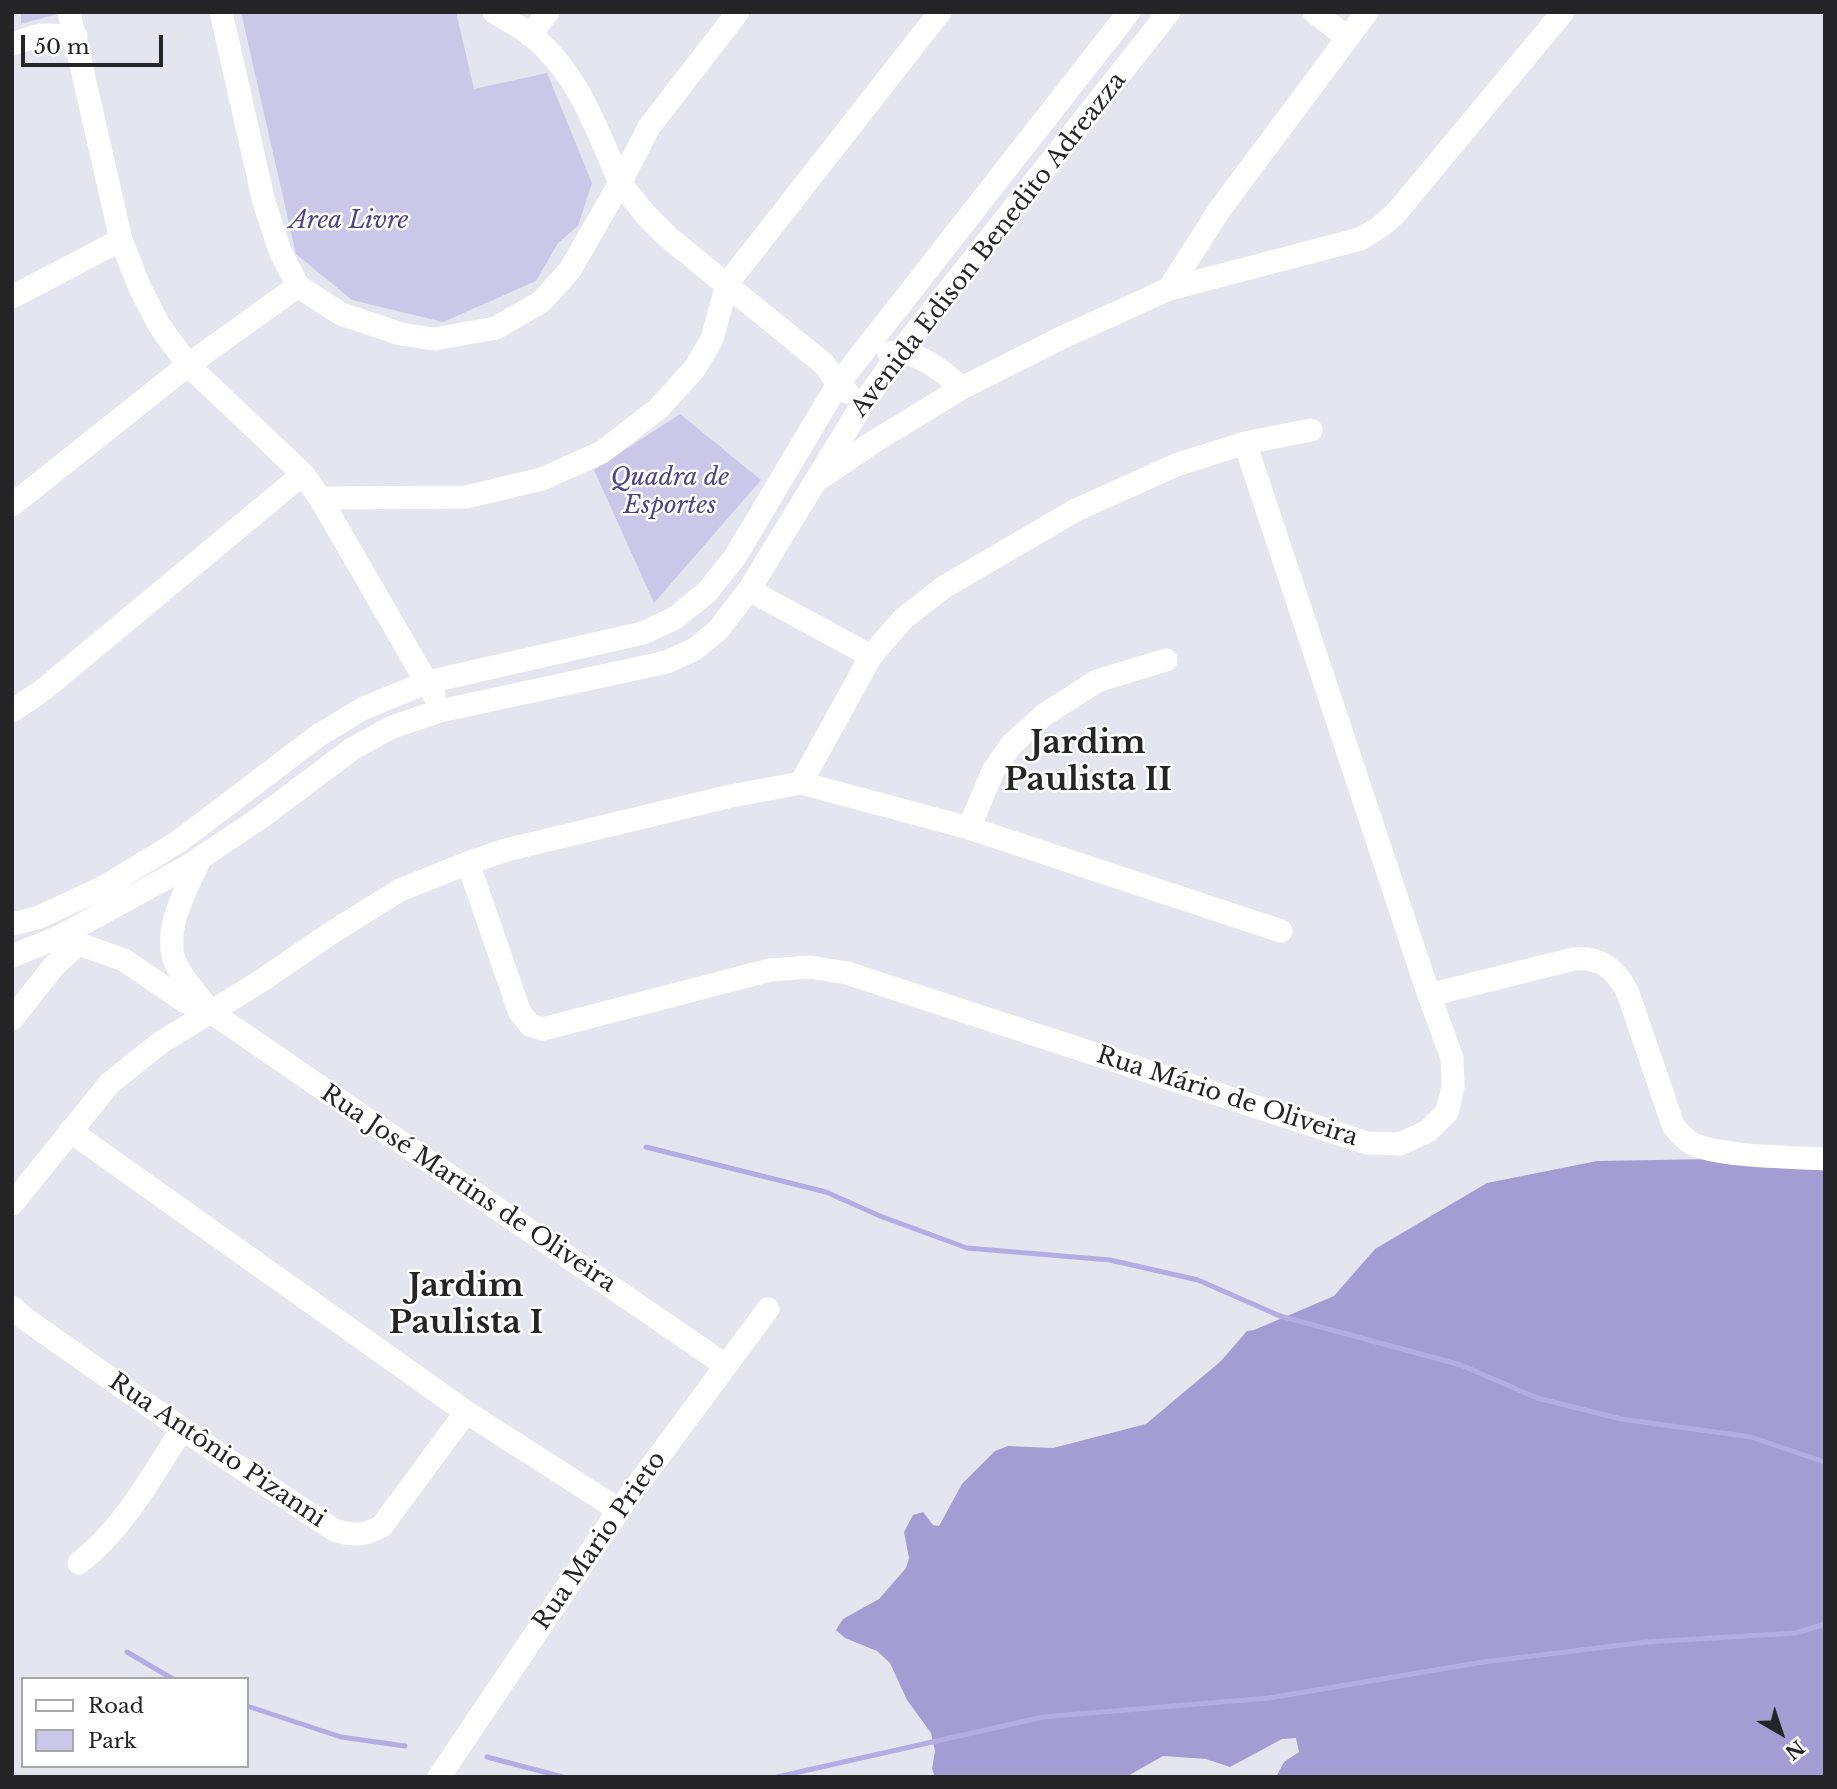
<!DOCTYPE html>
<html>
<head>
<meta charset="utf-8">
<style>
  body { margin:0 }
  #map { position:relative; width:1837px; height:1789px; overflow:hidden; background:#e5e5ef; font-family:"Libre Baskerville",serif }
  canvas { display:block }
  .frame { position:absolute; inset:0; border:14px solid #252528; pointer-events:none }
  .legend { position:absolute; left:21px; top:1677px; width:228px; height:91px; box-sizing:border-box; background:#fff; border:2px solid #a8a8a9; margin:0; padding:9px 12px; list-style:none; font-size:21px; color:#252528 }
  .legend li { display:flex; align-items:center; gap:14px; height:35px }
  .legend b { width:35px; border:2px solid #a8a8a9 }
  .north { position:absolute; left:1746px; top:1698px; width:70px; height:70px; -webkit-text-stroke:5px #fff; paint-order:stroke; rotate:141deg; font-size:19px; font-weight:700; line-height:28px; text-align:center; color:#252528 }
  .north::after { content:''; display:block; margin:auto; width:24px; height:32px; background:#252528; clip-path:polygon(50% 0,100% 100%,50% 72%,0 100%) }
  .scale { position:absolute; left:21px; top:35px; width:142px; height:32px; box-sizing:border-box; border:4px solid #252528; border-top:0; padding-left:9px; font-size:21px; line-height:24px; white-space:nowrap; color:#252528; -webkit-text-stroke:5px #fff; paint-order:stroke }
</style>
</head>
<body>
<div id="map">
<canvas width="1837" height="1789"></canvas>
<div class="frame"></div>
<ul class="legend">
<li><b style="height:9px;background:#fff"></b>Road</li>
<li><b style="height:19px;background:#cac7e9"></b>Park</li>
</ul>
<div class="north">N</div>
<div class="scale">50 m</div>
</div>
<script>
const context = document.querySelector('canvas').getContext('2d');
context.lineJoin = 'round';
function fillPath(path, color) { context.fillStyle = color; context.fill(path, 'evenodd'); }
function trace(path, color, width, dash) { context.strokeStyle = color; context.lineWidth = width; context.lineCap = dash ? 'butt' : 'round'; context.setLineDash(dash || []); context.stroke(path); }
function label(font, color, halo, rows, align = 'center') {
  context.font = font + ' "Libre Baskerville",serif'; context.lineWidth = 5; context.setLineDash([]); context.textBaseline = 'middle'; context.strokeStyle = halo; context.fillStyle = color; for (const [text, x, y, turn = 0] of rows) {
    context.save(); context.translate(x, y); context.rotate((+turn || 0) * Math.PI / 180); context.textAlign = isNaN(turn) ? turn : align; if (halo) context.strokeText(text, 0, 0); context.fillText(text, 0, 0); context.restore();
  }
}
fillPath(new Path2D(`
  M 21,12 L 57,12 L 57,14 L 21,24 Z
  M 241,12 L 456,12 L 474,89 L 547,73 L 592,183 L 578,226 L 558,243 L 536,281 L 443,322 L 352,300 L 296,254 Z
  M 680,414 L 761,480 L 654,603 L 594,470 Z`), '#cac7e9');
fillPath(new Path2D(`
  M 1773,1158 L 1825,1162 L 1825,1777 L 1276,1777 L 1284,1762 L 1299,1752 L 1296,1738 L 1282,1739 L 1230,1767 L 1206,1759 L 1163,1756 L 1126,1777 L 935,1777 L 932,1769 L 935,1751 L 931,1733 L 907,1700 L 890,1663 L 877,1651 L 845,1638 L 836,1630 L 843,1619 L 879,1599 L 906,1568 L 909,1558 L 904,1532 L 913,1515 L 923,1512 L 933,1525 L 939,1526 L 962,1484 L 995,1451 L 1008,1446 L 1053,1448 L 1146,1424 L 1221,1361 L 1247,1331 L 1254,1330 L 1334,1296 L 1375,1249 L 1487,1183 L 1597,1161 Z`), '#a49dd3');
trace(new Path2D(`
  M 646,1147 L 826,1192 L 880,1216 L 967,1248 L 1110,1260 L 1198,1280 L 1280,1316 L 1461,1365 L 1537,1398 L 1621,1419 L 1751,1437 L 1825,1462
  M 127,1652 L 173,1679
  M 247,1706 L 341,1737 L 405,1746
  M 487,1757 L 563,1777
  M 777,1777 L 1043,1717 L 1269,1698 L 1483,1662 L 1647,1642 L 1796,1633 L 1825,1624`), '#b4ade4', 5);
trace(new Path2D(`
  M 69,12 L 121,240 L 140,288 L 159,325 L 188,365 L 303,474 L 320,498 L 466,497 L 542,479 L 602,452 L 659,408 L 695,368 L 712,339 L 727,284 L 940,12
  M 221,12 L 264,202 L 280,251 L 298,286 L 341,314 L 401,334 L 434,339 L 496,328 L 541,302 L 570,270 L 620,183 C 597,129 578,73 531,35 C 520,26 506,20 494,12
  M 738,12 L 649,127 L 620,183 L 646,215 L 669,238 L 824,364 L 838,384 L 847,392
  M 1314,12 L 1347,37
  M 530,35 L 548,12
  M 12,44 L 40,35 L 76,36
  M 1169,289 L 1220,209 L 1367,12
  M 12,297 L 121,240
  M 889,353 C 917,349 941,370 962,388
  M 822,477 L 875,441 L 962,388 L 1061,338 L 1169,289 L 1360,239 L 1380,227 L 1396,213 L 1563,12
  M 320,498 L 434,695
  M 12,505 L 188,365 L 298,286
  M 749,590 L 871,656
  M 12,711 L 43,690 L 303,474
  M 801,783 L 871,656 L 903,619 L 944,587 L 1076,510 L 1176,465 L 1245,443 L 1311,430
  M 969,828 L 993,771 L 1012,744 L 1044,715 L 1097,681 L 1166,660
  M 201,857 C 187,888 159,934 178,968 C 186,984 201,998 211,1012
  M 468,863 L 520,1013 L 530,1025 L 543,1029 L 770,970 L 810,967 L 847,973 L 1367,1143 L 1400,1144 L 1428,1131 L 1447,1112 L 1453,1087 L 1452,1058 L 1429,995 L 1245,443
  M 12,924 L 37,918 L 102,888 L 178,842 L 319,735 L 364,708 L 428,682 L 643,633 L 675,618 L 707,592 L 735,557 L 838,384 L 1129,12
  M 59,937 L 124,960 L 184,1001 L 211,1012 L 725,1365
  M 12,956 L 59,937 L 188,866 L 260,818 L 352,749 L 392,727 L 440,711 L 667,662 L 695,649 L 718,630 L 749,590 L 862,405 L 900,352 L 1169,12
  M 1429,995 L 1574,959 C 1601,957 1616,969 1628,993 L 1673,1125 C 1678,1132 1684,1139 1693,1144 C 1721,1157 1791,1157 1825,1159
  M 12,1019 L 54,966 L 78,944
  M 70,1131 L 466,1412 L 619,1510
  M 12,1204 L 110,1083 L 160,1043 L 261,981 L 331,933 L 400,890 L 468,863 L 506,850 L 731,796 L 801,783 L 969,828 L 1281,931
  M 12,1307 L 24,1318 L 182,1429 L 334,1530 C 353,1536 364,1536 382,1526 L 466,1412
  M 79,1563 C 125,1527 151,1477 182,1429
  M 439,1777 L 619,1510 L 768,1309`), '#fff', 23);
label('italic 24px', '#4f4285', '#fff', [
  ["Area Livre",349,221],
  ["Quadra de",670,478],
  ["Esportes",670,506]
]);
label('24px', '#252528', '#fff', [
  ["Avenida Edison Benedito Adreazza",989,245,-52],
  ["Rua Mário de Oliveira",1227,1097,18],
  ["Rua José Martins de Oliveira",468,1189,34],
  ["Rua Antônio Pizanni",217,1451,34],
  ["Rua Mario Prieto",600,1541,-55]
]);
label('bold 32px', '#252528', '#fff', [
  ["Jardim",1088,744],
  ["Paulista II",1088,781],
  ["Jardim",466,1287],
  ["Paulista I",466,1324]
]);
</script>
</body>
</html>
